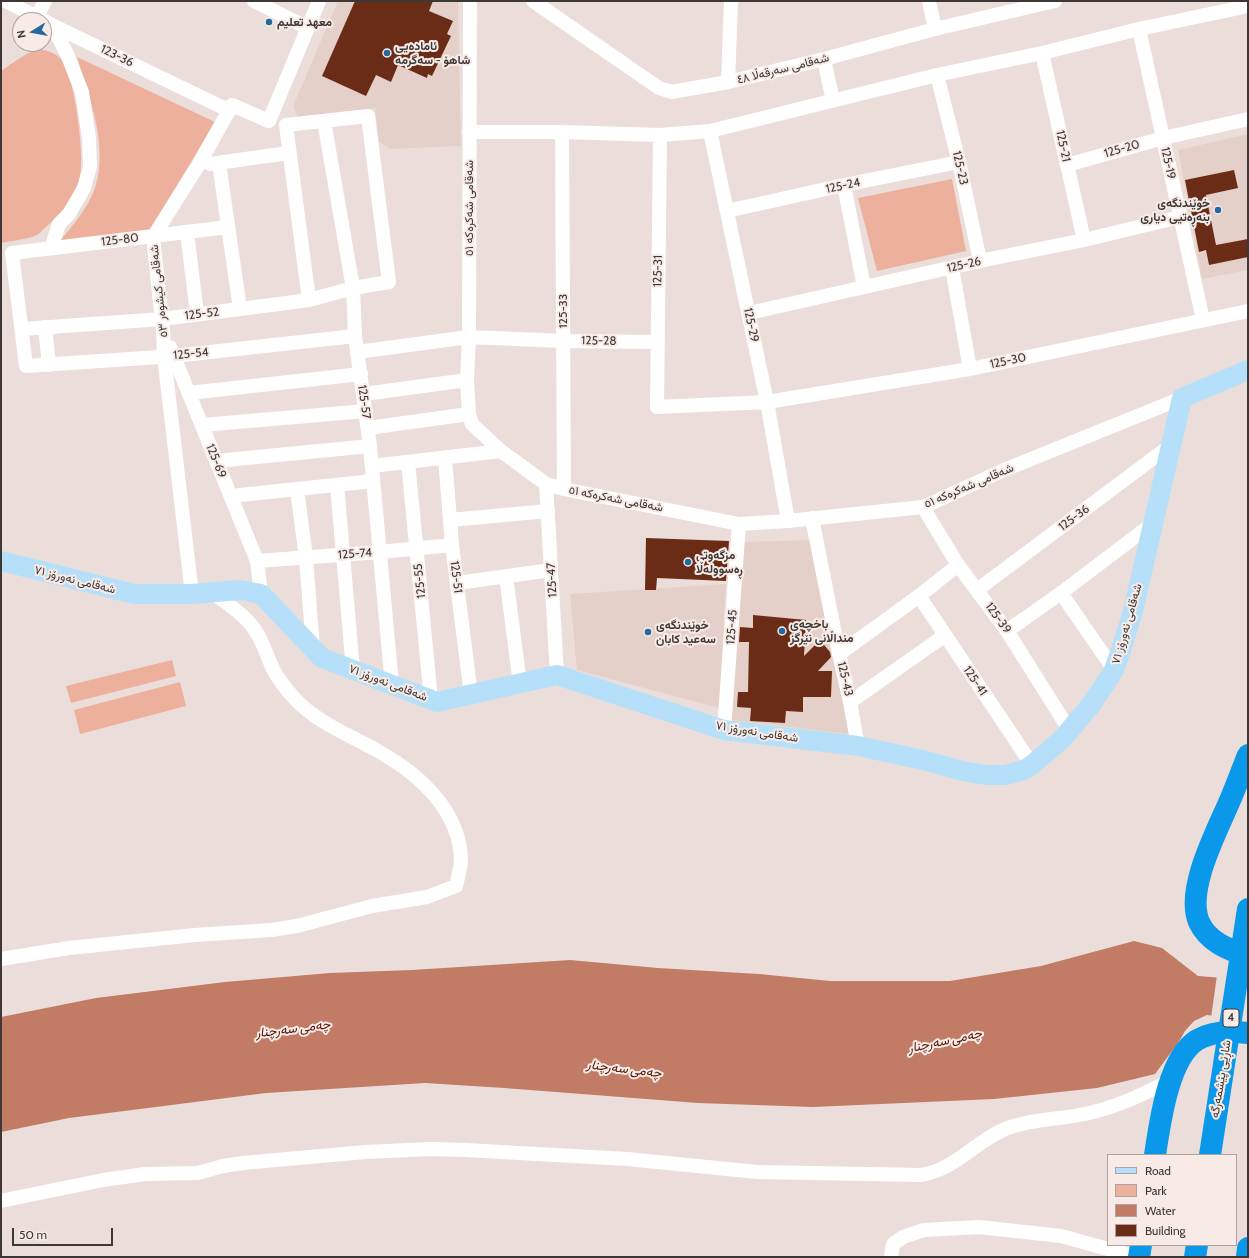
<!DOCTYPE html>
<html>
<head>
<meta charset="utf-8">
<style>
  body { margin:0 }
  #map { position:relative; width:1249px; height:1258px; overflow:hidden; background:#ebdeda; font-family:Cabin,sans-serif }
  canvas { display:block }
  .frame { position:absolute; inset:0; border:2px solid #3d3836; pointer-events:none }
  .legend { position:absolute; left:1107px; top:1154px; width:130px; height:92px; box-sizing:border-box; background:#f8ebe7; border:1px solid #ada3a0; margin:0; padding:5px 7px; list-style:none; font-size:12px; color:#3d3836 }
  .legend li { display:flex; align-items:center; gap:8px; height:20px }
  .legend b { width:20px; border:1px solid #ada3a0 }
  .north { position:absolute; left:12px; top:12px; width:40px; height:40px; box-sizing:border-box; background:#f8ebe7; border:1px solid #ada3a0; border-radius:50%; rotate:259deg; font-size:11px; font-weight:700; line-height:16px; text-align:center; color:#3d3836 }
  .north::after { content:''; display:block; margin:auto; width:14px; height:18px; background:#226a9e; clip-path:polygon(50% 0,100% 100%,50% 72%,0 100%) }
  .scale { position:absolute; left:12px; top:1228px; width:101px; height:18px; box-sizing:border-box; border:2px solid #3d3836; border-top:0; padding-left:5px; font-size:12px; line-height:14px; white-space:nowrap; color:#3d3836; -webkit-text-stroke:3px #f8ebe7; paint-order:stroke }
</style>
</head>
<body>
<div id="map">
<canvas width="1249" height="1258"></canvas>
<div class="frame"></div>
<ul class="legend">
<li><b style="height:5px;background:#b6e0f9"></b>Road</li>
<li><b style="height:11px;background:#ecb09c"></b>Park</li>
<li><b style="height:11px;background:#c27b64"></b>Water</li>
<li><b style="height:11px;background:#6b2c17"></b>Building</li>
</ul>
<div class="north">N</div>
<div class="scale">50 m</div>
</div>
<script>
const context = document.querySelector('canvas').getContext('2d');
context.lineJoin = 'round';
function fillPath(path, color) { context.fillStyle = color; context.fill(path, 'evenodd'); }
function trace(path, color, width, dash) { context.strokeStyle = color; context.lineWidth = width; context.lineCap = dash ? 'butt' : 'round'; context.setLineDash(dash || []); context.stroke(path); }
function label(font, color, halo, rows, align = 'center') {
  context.font = font + ' Cabin,Vazirmatn,sans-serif'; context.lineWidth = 4; context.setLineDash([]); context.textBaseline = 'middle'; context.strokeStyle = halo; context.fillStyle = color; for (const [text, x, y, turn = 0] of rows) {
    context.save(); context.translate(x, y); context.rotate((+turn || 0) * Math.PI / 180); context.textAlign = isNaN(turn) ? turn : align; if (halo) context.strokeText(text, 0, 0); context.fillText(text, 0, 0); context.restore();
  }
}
fillPath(new Path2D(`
  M 338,1 L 458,1 L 461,146 L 390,149 L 379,142 L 375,108 L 299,118 L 293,106 Z
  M 1248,134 L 1248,270 L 1202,279 L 1178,150 Z
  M 810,540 L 849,734 L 731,720 L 741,542 Z
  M 726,584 L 719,708 L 577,670 L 570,594 Z`), '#e5d0c9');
fillPath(new Path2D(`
  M 40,49 C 48,51 56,53 61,59 C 75,74 85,158 80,178 C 75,198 61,214 46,227 C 43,229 40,233 37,235 C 29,239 10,241 1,243 L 1,71 C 14,62 25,53 40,49 Z
  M 77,57 L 215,122 L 148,233 L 60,241 C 73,225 88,208 95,188 C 109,146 89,97 77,57 Z
  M 952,179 L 966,251 L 877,271 L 858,198 Z
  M 172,660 L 176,676 L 71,703 L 66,686 Z
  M 180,682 L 186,706 L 80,734 L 74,710 Z`), '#ecb09c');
fillPath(new Path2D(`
  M 1134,941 L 1162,948 L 1198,976 L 1248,980 L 1248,1021 L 1207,1015 L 1194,1021 L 1185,1031 L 1178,1043 L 1155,1074 L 1097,1088 L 994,1099 L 813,1107 L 698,1103 L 504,1088 L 425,1083 L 266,1093 L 69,1118 L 1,1132 L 1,1017 L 96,998 L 225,982 L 330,973 L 412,970 L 570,960 L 658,968 L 759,974 L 830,981 L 950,981 L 1041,966 Z`), '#c27b64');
fillPath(new Path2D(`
  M 1217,975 L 1248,978 L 1248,1023 L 1211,1018 Z`), '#ebdeda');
fillPath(new Path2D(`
  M 355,1 L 433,1 L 429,11 L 453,21 L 447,34 L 451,36 L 432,76 L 428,74 L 427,78 L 398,65 L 391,82 L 376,75 L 366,96 L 322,76 Z
  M 1234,170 L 1238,188 L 1206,195 L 1216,245 L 1248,239 L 1248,257 L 1209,265 L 1206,250 L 1199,252 L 1185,180 Z
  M 646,538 L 729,541 L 726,581 L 657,578 L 656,590 L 645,590 Z
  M 753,615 L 806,620 L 804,656 L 820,640 L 830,652 L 831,657 L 818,671 L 832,671 L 831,697 L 803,697 L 803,712 L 786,711 L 785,723 L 750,721 L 751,708 L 737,707 L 738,692 L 748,692 L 749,642 L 739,642 L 740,627 L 753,628 Z`), '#6b2c17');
trace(new Path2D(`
  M 6,1 L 52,25 L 228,110
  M 254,1 L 308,28
  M 470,1 L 469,337 L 467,380 L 469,414 L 472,424 L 501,451 L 546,484 L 564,489 L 739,524 L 788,521 L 923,507 L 1004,470 L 1182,398
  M 533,1 L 659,88 L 672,92 L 728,82 L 824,59 L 935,29 L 1055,1
  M 929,1 L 935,29
  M 37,16 L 45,1
  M 1139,29 L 1203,320
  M 1042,53 L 1084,240
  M 824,59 L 833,101
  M 937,75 L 959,162 L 980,261
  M 728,82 L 731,1
  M 324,121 L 353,288 L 355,336 L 370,446 L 392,685
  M 286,125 L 309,300
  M 710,131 L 767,402 L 788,521
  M 469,132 L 562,132 L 660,135 L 710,131 L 937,75 L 1042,53 L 1139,29 L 1248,6
  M 562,132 L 564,489
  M 660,135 L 657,407 L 767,402 L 970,369 L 1248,311
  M 219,163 L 240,309
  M 210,164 L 288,153
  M 1067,165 L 1163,138 L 1248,119
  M 844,185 L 864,287
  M 727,211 L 844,185 L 959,162
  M 228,227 L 12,253 L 26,366 L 174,356 L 355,336
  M 187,232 L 197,314
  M 51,248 L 59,224 L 69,214 L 84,188 L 90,166 L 89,138 L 82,92 L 67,54 L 52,25
  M 952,268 L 970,369
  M 749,313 L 980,261 L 1084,240 L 1180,217
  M 45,327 L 49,365
  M 22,329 L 162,319 L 240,309 L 309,300 L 353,288 L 389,282 L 368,116 L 286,125
  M 170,347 L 257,561 L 261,594
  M 357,352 L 469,337 L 563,341 L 657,342
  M 189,393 L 361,374
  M 364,394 L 467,380
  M 202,425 L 366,411
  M 368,428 L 469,414
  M 445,458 L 452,545 L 471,695
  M 216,461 L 370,446
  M 408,462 L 431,700
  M 372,466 L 501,451
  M 546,484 L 557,675
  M 337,485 L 353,670
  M 297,489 L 306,558 L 313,648
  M 231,496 L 373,481
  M 923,507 L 958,565 L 1007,631 L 1070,731
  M 812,518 L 839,654 L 850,702 L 858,746
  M 450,520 L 548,511
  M 257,561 L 380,552 L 452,545
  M 506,576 L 520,684
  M 457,583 L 551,570
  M 977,590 L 1171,445
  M 1061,593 L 1114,670
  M 192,594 L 164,356 L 163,330 L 153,237 L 198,166 L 232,105 L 269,121 L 319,1
  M 919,596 L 1032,765
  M 1007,631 L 1061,593 L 1152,524
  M 839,654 L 919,596 L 958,565
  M 850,702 L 944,636
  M 724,730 L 739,524
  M 1,959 L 69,948 L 195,935 L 271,930 L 297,926 L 372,906 L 427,897 L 456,886 C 458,878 460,870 461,862 C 461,811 419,774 378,751 C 350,735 317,723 294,698 C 286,689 278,679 273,669 C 267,656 263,642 255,630 C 244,614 227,604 212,592
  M 1,1201 L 103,1180 L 145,1174 L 198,1173 L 223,1166 L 243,1163 L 365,1152 L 432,1149 L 465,1150 L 627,1159 L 757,1172 L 921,1175 C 954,1170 974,1143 1003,1130 C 1030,1118 1061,1120 1089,1113 C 1119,1106 1144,1094 1171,1080
  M 891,1257 L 893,1244 L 903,1237 L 924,1230 L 979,1227 L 1061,1236 L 1137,1257`), '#fff', 14);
trace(new Path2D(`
  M 1,561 L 134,594 L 192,594 L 240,590 L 261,594 L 322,658 L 437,702 L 557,675 L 724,730 L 858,746 L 923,760 L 962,771 L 986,775 L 1005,775 L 1024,770 L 1032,765 L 1062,739 L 1091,705 L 1114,670 L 1121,650 L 1133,611 L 1182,398 L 1248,370`), '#b6e0f9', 20);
trace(new Path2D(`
  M 1248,755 C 1242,770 1237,784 1231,798 C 1218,829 1185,889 1199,922 C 1208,942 1229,950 1248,956
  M 1155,1155 C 1160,1123 1168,1058 1197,1040 C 1212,1031 1232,1031 1248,1033
  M 1210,1155 L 1248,909
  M 1139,1257 L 1141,1245
  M 1195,1257 L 1197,1245
  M 1247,1257 L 1248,1248`), '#0a98eb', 22);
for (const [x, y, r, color] of [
  [269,22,4,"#226a9e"],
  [387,53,4,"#226a9e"],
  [1218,210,4,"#226a9e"],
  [688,562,4,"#226a9e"],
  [782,631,4,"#226a9e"],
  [648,632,4,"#226a9e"]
]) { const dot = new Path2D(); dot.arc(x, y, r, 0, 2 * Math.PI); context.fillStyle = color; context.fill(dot); trace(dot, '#f8ebe7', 1.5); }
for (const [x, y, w] of [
  [1231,1018,16]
]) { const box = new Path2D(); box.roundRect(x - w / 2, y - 9, w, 18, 3); context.fillStyle = '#f8ebe7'; context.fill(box); trace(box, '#3d3836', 1); }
label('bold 11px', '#3d3836', null, [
  ["4",1231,1018]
]);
label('bold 12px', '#3d3836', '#f8ebe7', [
  ["معهد تعليم",277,22],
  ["ئامادەیی",395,46],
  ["شاهۆ - سەگرمە",395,60],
  ["خوێندنگەی",1210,203,"right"],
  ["بنەڕەتیی دیاری",1210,217,"right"],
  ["مزگەوتی",696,555],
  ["ڕەسوولەڵا",696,569],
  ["باخچەی",790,624],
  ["منداڵانی نێرگز",790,638],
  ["خوێندنگەی",656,625],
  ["سەعید کابان",656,639]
], 'left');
label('12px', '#3d3836', '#f8ebe7', [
  ["123-36",117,56,26],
  ["شەقامی سەرقەڵا ٤٨",783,69,-14],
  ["125-21",1063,146,78],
  ["125-20",1122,149,-16],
  ["125-19",1168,163,78],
  ["125-23",960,168,77],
  ["125-24",843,186,-12],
  ["شەقامی شەکرەکە ٥١",469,208,-90],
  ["125-80",120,240,-7],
  ["125-26",964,265,-13],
  ["125-31",658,271,-89],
  ["شەقامی کیشوەر ٥٣",159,291,-96],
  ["125-33",563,311,-90],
  ["125-52",202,314,-7],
  ["125-29",751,325,78],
  ["125-28",599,341,1],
  ["125-54",191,354,-6],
  ["125-30",1008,361,-12],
  ["125-57",364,402,82],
  ["125-69",216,461,68],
  ["شەقامی شەکرەکە ٥١",969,486,-23],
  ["شەقامی شەکرەکە ٥١",616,499,11],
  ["125-36",1074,518,-37],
  ["125-74",355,554,-4],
  ["125-51",456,577,83],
  ["شەقامی نەورۆز ٧١",75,580,14],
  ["125-47",552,580,-93],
  ["125-55",420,581,-96],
  ["125-39",998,618,54],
  ["شەقامی نەورۆز ٧١",1127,624,-74],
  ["125-45",732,627,-86],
  ["125-43",845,679,77],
  ["125-41",975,681,56],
  ["شەقامی نەورۆز ٧١",388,683,21],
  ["شەقامی نەورۆز ٧١",757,732,9],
  ["شاڕێی پێشمەرگە",1221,1079,-81]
]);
label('italic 13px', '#531300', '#f8ebe7', [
  ["چەمی سەرچنار",293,1029,-7],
  ["چەمی سەرچنار",945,1041,-12],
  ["چەمی سەرچنار",624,1069,7]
]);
</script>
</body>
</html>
